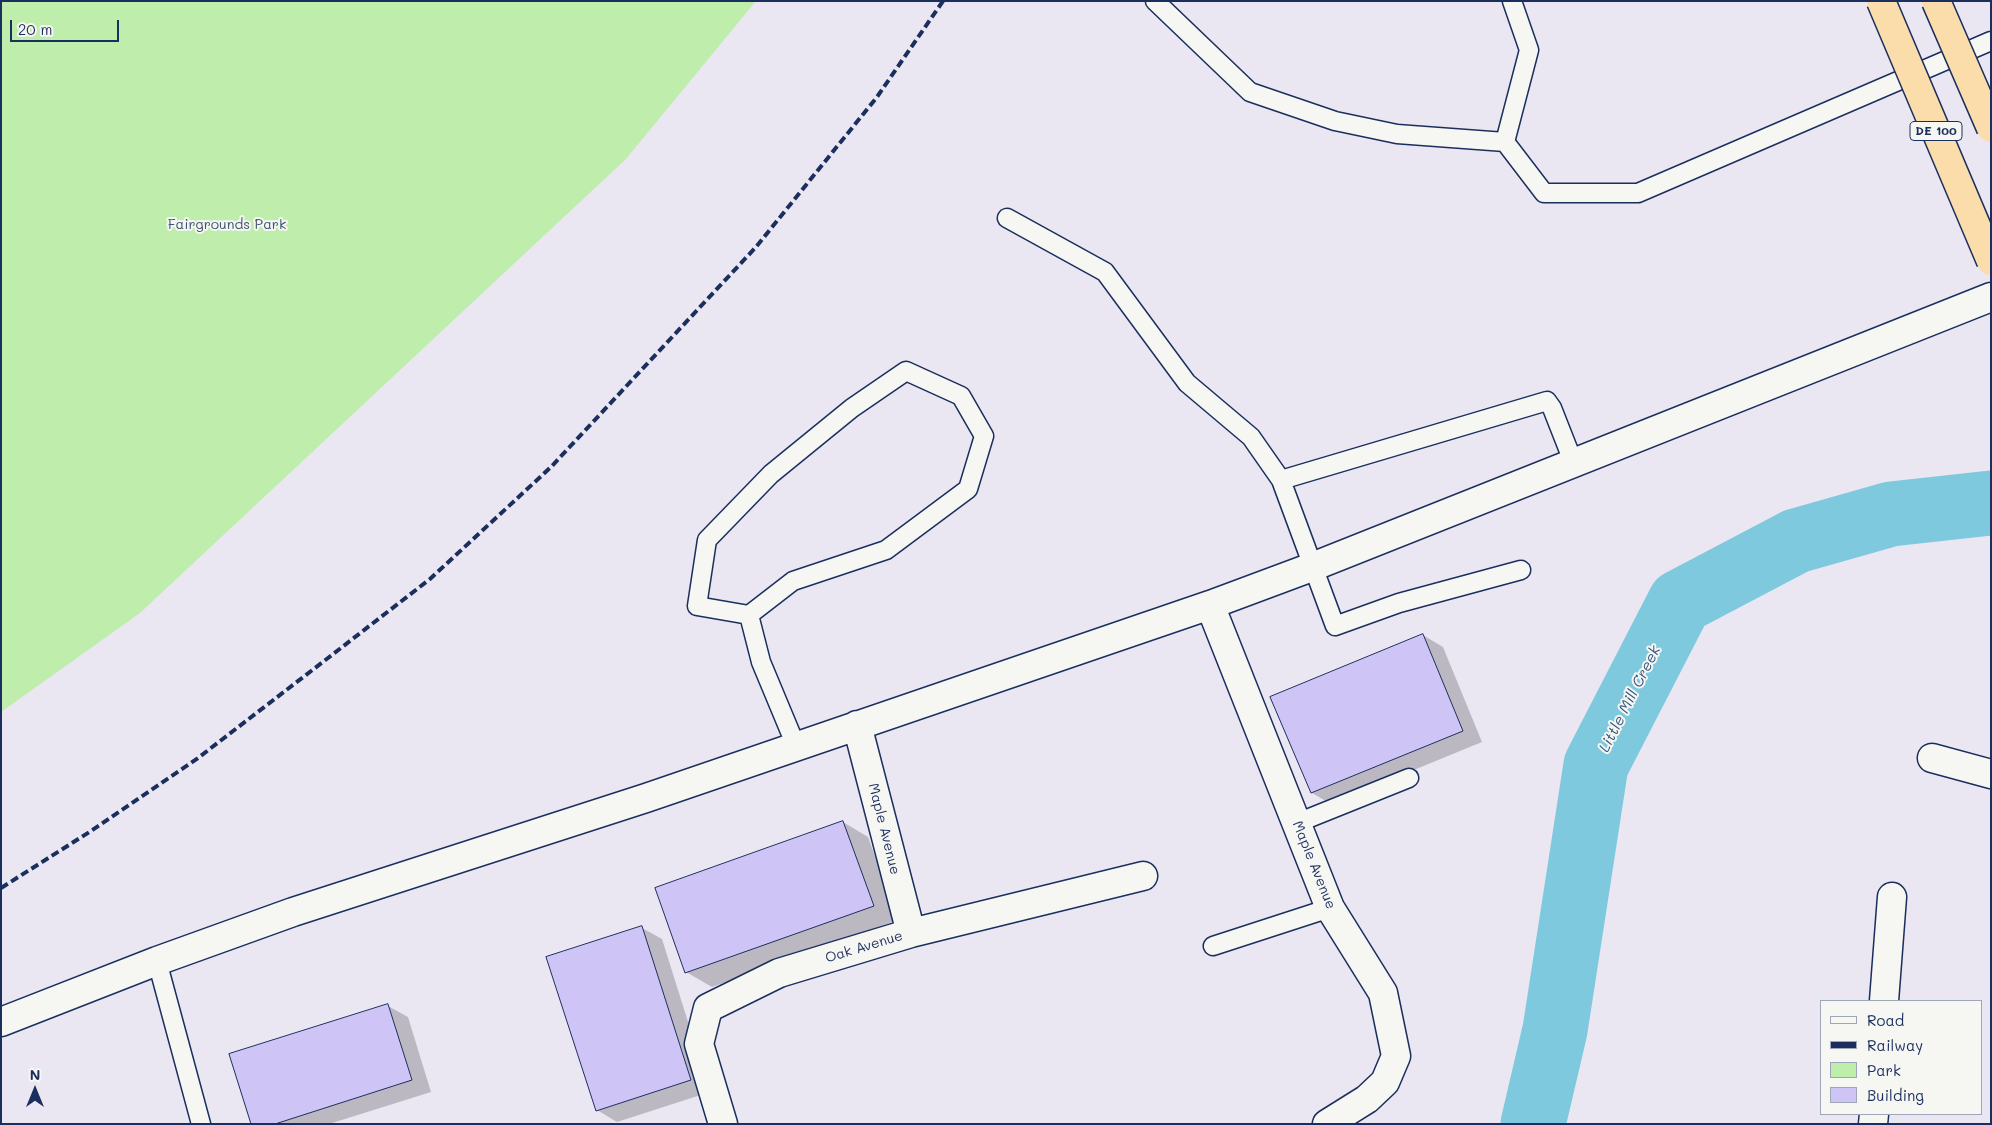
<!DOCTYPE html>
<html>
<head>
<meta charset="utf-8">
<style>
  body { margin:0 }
  #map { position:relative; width:1992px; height:1125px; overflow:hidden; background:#eae7f3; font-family:Mali,sans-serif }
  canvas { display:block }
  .frame { position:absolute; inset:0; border:2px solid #1b2f5e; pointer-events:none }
  .legend { position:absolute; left:1820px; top:1000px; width:162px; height:115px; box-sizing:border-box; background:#f6f6f2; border:1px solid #9ea6b7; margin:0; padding:6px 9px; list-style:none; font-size:15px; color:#1b2f5e }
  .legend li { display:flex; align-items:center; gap:10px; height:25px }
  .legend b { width:25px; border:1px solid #9ea6b7 }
  .north { position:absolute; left:10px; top:1065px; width:50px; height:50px; -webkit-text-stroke:4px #f6f6f2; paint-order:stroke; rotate:0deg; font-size:14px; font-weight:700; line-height:20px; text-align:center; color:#1b2f5e }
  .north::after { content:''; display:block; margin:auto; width:18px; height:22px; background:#1b2f5e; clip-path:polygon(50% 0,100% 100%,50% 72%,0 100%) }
  .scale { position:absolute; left:10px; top:20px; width:109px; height:22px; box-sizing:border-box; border:2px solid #1b2f5e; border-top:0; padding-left:6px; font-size:15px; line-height:18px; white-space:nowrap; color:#1b2f5e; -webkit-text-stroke:4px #f6f6f2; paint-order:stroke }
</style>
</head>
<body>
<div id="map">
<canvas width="1992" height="1125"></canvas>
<div class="frame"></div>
<ul class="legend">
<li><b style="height:6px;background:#f6f6f2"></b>Road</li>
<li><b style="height:6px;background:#1b2f5e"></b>Railway</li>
<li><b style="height:14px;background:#beedac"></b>Park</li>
<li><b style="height:14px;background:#cfc4f6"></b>Building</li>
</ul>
<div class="north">N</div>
<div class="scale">20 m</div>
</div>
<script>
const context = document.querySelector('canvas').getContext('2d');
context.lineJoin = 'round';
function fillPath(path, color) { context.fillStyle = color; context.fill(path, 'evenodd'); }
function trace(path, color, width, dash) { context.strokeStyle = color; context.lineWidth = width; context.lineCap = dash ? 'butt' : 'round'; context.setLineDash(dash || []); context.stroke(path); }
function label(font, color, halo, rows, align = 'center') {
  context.font = font + ' Mali,sans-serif'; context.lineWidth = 4; context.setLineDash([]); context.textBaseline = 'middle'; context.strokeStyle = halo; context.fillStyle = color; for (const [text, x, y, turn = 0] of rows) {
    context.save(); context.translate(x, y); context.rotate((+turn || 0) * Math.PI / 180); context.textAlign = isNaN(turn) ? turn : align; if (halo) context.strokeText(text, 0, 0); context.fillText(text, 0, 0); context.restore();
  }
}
fillPath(new Path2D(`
  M 1,1 L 756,1 L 626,159 L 140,613 L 1,712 Z`), '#beedac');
fillPath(new Path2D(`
  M 1423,635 L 1443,647 L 1482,742 L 1331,804 L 1312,793 Z
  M 843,822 L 868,837 L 898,920 L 712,987 L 686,972 Z
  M 642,928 L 662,939 L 710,1092 L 617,1122 L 597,1110 Z
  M 388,1006 L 408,1017 L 431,1092 L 329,1124 L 252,1124 Z`), '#0003');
trace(new Path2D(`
  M 1533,1124 L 1555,1030 L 1596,765 L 1680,602 L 1796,541 L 1891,514 L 1991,503`), '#7ec9dd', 65);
const building = new Path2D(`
  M 1423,634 L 1463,731 L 1311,793 L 1270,697 Z
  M 843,821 L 874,906 L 685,973 L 655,888 Z
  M 642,926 L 691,1080 L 596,1111 L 546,957 Z
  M 388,1004 L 412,1080 L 275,1124 L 251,1124 L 229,1054 Z`);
fillPath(building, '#cfc4f6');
trace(building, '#1b2f5e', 1);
const lane = new Path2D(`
  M 1155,1 L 1250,92 L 1335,121 L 1397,134 L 1505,142
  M 1512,1 L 1529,50 L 1505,142 L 1544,193 L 1638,193 L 1991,41
  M 1007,218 L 1105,272 L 1187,383 L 1251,437 L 1281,480 L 1335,626 L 1399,603 L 1521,570
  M 1281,480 L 1547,401 L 1552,408 L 1574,464
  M 749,615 L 697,606 L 707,540 L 771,474 L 852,408 L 906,371 L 961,396 L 984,436 L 968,489 L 886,550 L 793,581 L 749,615 L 761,662 L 796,746
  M 1297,823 L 1409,778
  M 1213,946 L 1330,908
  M 157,961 L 201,1124`);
const street = new Path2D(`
  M 1210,605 L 1330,908 L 1383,993 L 1396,1056 L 1385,1082 L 1367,1099 L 1327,1124
  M 857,725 L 911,933
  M 1932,758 L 1991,774
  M 1884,1001 L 1892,897
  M 1,1022 L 157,961 L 293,912 L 646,798 L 1210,605 L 1312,567 L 1991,297
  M 723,1124 L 699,1044 L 708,1008 L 779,973 L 911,933 L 1143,876
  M 1873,1124 L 1874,1114`);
trace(lane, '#1b2f5e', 21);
trace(street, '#1b2f5e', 31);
trace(lane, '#f6f6f2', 18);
trace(street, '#f6f6f2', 28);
trace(new Path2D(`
  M 1,888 L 91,831 L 198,758 L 328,658 L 430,579 L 551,467 L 756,247 L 877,97 L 943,1`), '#1b2f5e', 4, [8, 4]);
const primaryBridge = new Path2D(`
  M 1881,1 L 1991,261
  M 1936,1 L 1991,128`);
trace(primaryBridge, '#1b2f5e', 31, []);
trace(primaryBridge, '#faddab', 28);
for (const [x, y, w] of [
  [1936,131,52]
]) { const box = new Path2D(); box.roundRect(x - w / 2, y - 9.5, w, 19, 4); context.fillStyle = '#f6f6f2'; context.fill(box); trace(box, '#1b2f5e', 1); }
label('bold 12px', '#1b2f5e', null, [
  ["DE 100",1936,131]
]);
label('14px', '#3c556e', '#f6f6f2', [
  ["Fairgrounds Park",227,225]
]);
label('14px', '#1b2f5e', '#f6f6f2', [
  ["Maple Avenue",884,829,76],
  ["Maple Avenue",1314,865,68],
  ["Oak Avenue",864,947,-17]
]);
label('italic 15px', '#34567e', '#f6f6f2', [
  ["Little Mill Creek",1630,699,-63]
]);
</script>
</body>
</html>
